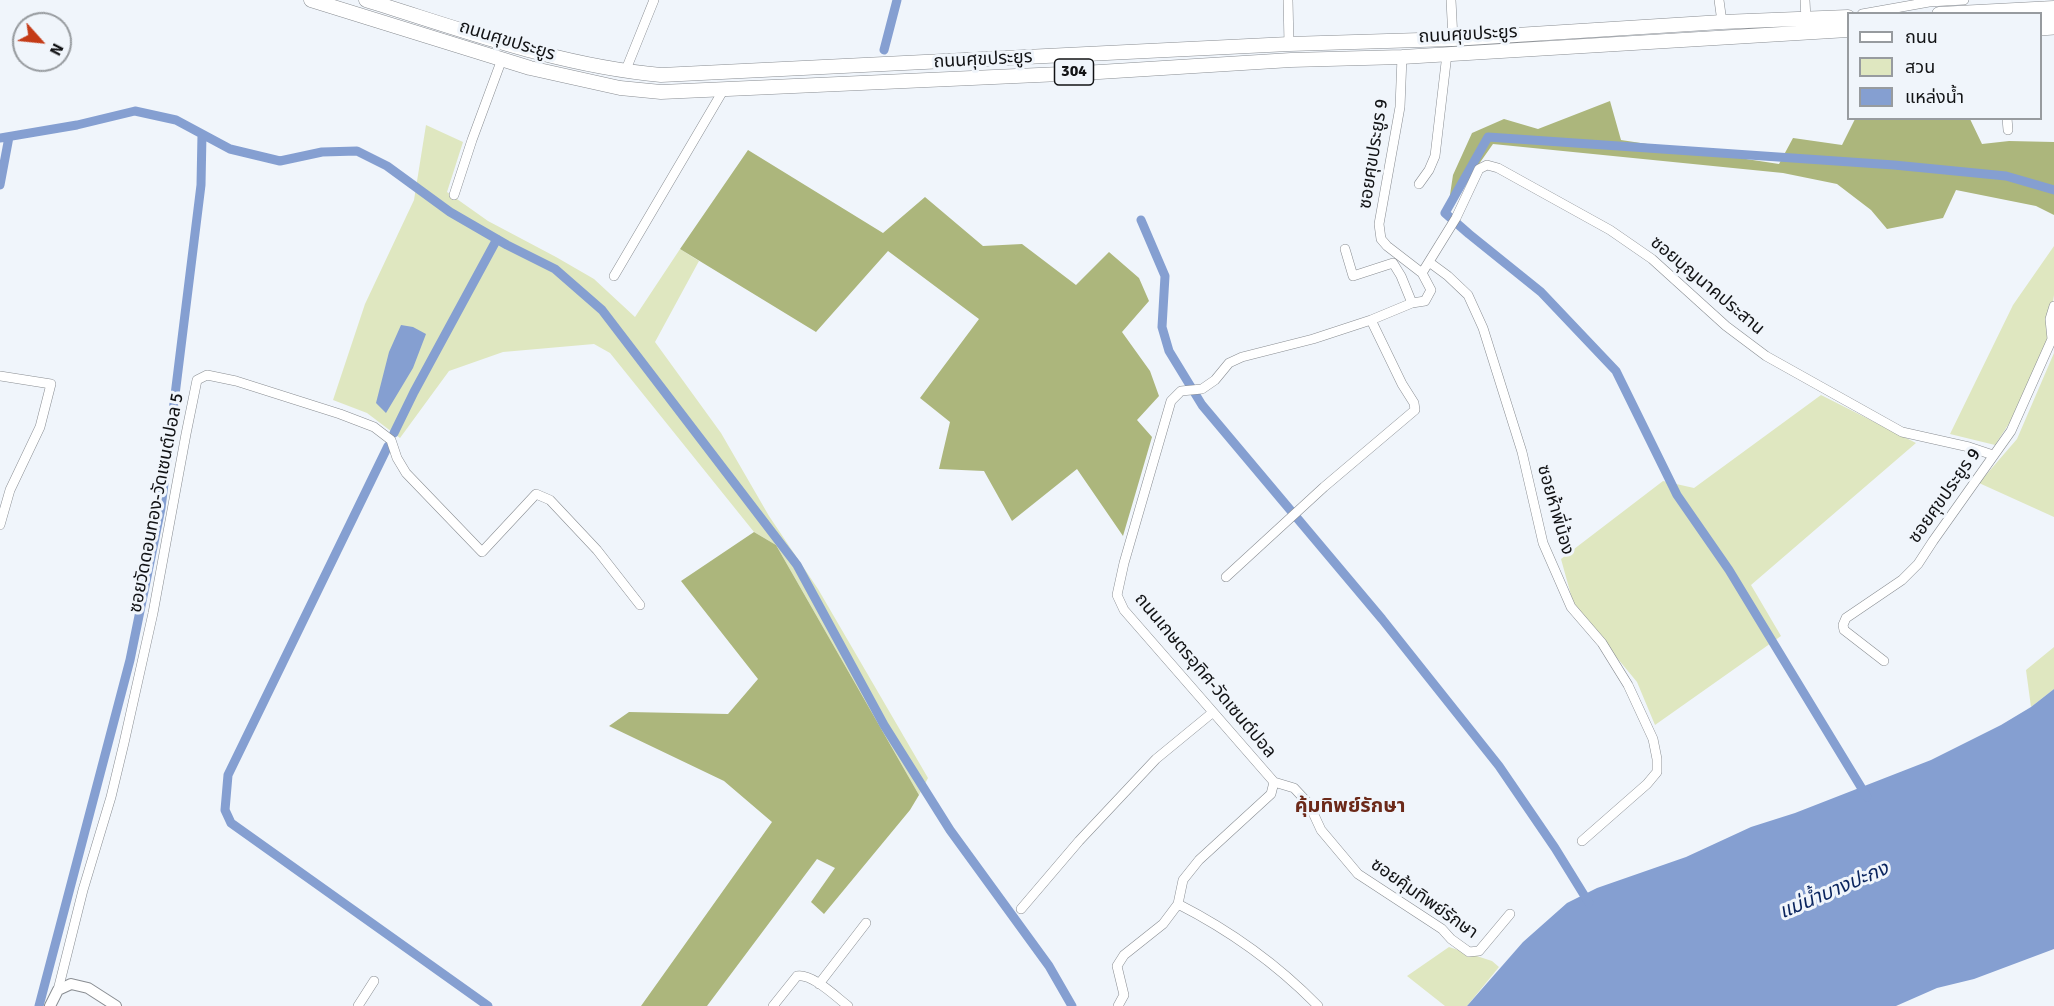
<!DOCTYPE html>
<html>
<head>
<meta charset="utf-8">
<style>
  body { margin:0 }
  #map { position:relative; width:2054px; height:1006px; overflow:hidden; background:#f0f5fb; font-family:Signika,"Noto Sans Thai",sans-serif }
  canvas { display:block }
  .legend { position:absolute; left:1847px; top:12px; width:195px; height:108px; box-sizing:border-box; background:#f0f5fb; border:2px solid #979b9f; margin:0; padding:8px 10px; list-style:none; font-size:18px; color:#121315 }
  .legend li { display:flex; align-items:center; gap:12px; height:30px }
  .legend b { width:30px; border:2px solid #979b9f }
  .north { position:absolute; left:12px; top:12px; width:60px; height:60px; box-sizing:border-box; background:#f0f5fb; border:2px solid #979b9f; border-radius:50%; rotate:117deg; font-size:16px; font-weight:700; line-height:24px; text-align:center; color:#121315 }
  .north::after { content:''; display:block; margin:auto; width:21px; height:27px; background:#c43b17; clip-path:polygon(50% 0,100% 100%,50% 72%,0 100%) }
</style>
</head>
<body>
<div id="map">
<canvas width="2054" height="1006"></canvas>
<ul class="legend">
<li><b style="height:8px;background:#fff"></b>ถนน</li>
<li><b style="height:16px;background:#dfe7c0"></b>สวน</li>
<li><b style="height:16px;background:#859fd1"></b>แหล่งน้ำ</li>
</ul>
<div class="north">N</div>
</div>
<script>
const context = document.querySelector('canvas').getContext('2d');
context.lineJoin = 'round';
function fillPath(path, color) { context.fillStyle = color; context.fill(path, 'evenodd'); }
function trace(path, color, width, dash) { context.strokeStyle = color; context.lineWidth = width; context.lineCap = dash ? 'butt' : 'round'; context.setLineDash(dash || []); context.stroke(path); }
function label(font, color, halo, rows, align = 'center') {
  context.font = font + ' Signika,"Noto Sans Thai",sans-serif'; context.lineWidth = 6; context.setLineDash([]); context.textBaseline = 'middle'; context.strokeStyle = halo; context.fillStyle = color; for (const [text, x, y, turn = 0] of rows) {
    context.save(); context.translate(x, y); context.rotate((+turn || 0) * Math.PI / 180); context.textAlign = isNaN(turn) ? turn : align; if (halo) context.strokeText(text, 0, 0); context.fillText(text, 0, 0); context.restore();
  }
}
fillPath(new Path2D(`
  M 426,125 L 463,142 L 447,192 L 488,221 L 556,257 L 594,279 L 635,317 L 680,249 L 699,261 L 655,342 L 721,433 L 769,516 L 818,589 L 928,778 L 919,795 L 776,545 L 754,532 L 610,353 L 594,344 L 503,352 L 449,371 L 400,438 L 367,413 L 333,400 L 365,304 L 414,200 Z
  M 2054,246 L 2054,295 L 2047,340 L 2010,422 L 1995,445 L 1950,434 L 2013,305 Z
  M 2054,353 L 2054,517 L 1979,483 L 2017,439 Z
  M 1821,395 L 1916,443 L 1751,585 L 1781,636 L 1655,725 L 1637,682 L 1574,606 L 1561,559 L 1663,481 L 1694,488 Z
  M 2054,647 L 2054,689 L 2031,707 L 2026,670 Z
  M 1449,947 L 1492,961 L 1499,967 L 1467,1006 L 1445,1006 L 1407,976 Z`), '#dfe7c0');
fillPath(new Path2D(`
  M 1610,101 L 1621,140 L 1779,164 L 1793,138 L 1842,145 L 1855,119 L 1970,119 L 1982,144 L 2009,141 L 2054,142 L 2054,215 L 2036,206 L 1956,190 L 1943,218 L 1887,229 L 1871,210 L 1837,184 L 1783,173 L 1493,144 L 1448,208 L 1453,175 L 1472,133 L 1504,119 L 1538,129 Z
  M 748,150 L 883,233 L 925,197 L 983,246 L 1022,244 L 1076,285 L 1109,252 L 1139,278 L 1149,301 L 1122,332 L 1150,371 L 1159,396 L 1137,420 L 1152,437 L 1123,536 L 1077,469 L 1012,521 L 984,471 L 939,469 L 950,422 L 920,398 L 979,319 L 888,251 L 816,332 L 680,249 Z
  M 754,532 L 776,545 L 919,795 L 910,810 L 824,914 L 811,902 L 835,868 L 817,859 L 707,1006 L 641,1006 L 772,822 L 724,781 L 609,726 L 629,712 L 728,714 L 758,679 L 681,581 Z`), '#acb67c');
fillPath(new Path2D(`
  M 401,325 L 413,327 L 426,334 L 413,368 L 386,413 L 376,403 L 389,352 Z
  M 2054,689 L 2054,949 L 1974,979 L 1937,988 L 1896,1006 L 1467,1006 L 1523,942 L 1567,903 L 1597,888 L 1686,857 L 1751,827 L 1795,813 L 1931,760 L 2001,725 L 2031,707 Z`), '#859fd1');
trace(new Path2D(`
  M 884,50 L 897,0
  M 0,138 L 77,125 L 135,111 L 176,120 L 230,149 L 280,161 L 322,152 L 357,151 L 387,166 L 450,212 L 507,245 L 555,269 L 602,310 L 797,565 L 884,725 L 950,830 L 1049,966 L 1072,1006
  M 0,185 L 9,137
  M 1141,220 L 1165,276 L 1162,327 L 1169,351 L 1202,405 L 1382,619 L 1499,766 L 1555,848 L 1589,903
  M 394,433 L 414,392 L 497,239
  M 388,446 L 228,775 L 225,810 L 231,823 L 488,1006
  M 1867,797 L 1729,570 L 1677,495 L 1616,371 L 1541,292 L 1469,234 L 1445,213 L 1488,137 L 1894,165 L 2006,176 L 2054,190
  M 39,1006 L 130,660 L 161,508 L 201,185 L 202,134`), '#859fd1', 9);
const minor = new Path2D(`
  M 1288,0 L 1289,44
  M 1451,0 L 1453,39
  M 1719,0 L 1722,22
  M 1805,0 L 1806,20
  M 1862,14 L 1929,2 L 1964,0
  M 2040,31 L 2054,30
  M 625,72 L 654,0
  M 2007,118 L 2008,130
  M 1419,184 L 1429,170 L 1435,156 L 1447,54
  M 454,195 L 472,140 L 502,59
  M 1345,249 L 1353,276 L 1393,263 L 1401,276 L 1412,303
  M 1429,262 L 1448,276 L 1468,295 L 1483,328 L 1522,452 L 1543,543 L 1571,607 L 1602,643 L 1628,685 L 1653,739 L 1657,759 L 1657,772 L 1647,784 L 1582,841
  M 1422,273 L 1456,218 L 1479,169 L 1487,165 L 1498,168 L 1610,230 L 1652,259 L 1726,326 L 1766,356 L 1902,432 L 1969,447 L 1993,455
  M 614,276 L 724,89
  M 0,376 L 51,384 L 40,427 L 10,490 L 0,525
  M 1226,577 L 1324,487 L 1415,410 L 1414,403 L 1402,384 L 1371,320
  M 1884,661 L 1844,630 L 1843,625 L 1846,618 L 1902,580 L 1918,564 L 1933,541 L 2011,431 L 2052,339 L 2050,319 L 2054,306
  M 1274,782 L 1294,788 L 1309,804 L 1321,830 L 1358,874 L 1442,929 L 1451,939 L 1469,952 L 1479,951 L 1510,914
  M 1178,904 C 1229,930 1278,965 1318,1006
  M 1021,909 L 1079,841 L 1156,759 L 1212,713
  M 819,984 L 866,923
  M 58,990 L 83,890 L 111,797 L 124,743 L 153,613 L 186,434 L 197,380 L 207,375 L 236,381 L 340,414 L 374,427 L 391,440 L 397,458 L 406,473 L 482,552 L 536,494 L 550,500 L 597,550 L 640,605
  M 358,1006 L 374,981
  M 773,1006 L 797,976 C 812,973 836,997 848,1006
  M 1118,1006 L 1124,995 L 1117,966 L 1124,955 L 1163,924 L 1178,904 L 1183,880 L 1199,860 L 1271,794 L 1274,782 L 1124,610 L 1117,595 L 1124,563 L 1171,401 L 1181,391 L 1202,389 L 1215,380 L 1229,363 L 1242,357 L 1313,339 L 1371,320 L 1412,303 L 1425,301 L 1431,290 L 1422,273 L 1387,246 L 1381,239 L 1379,224 L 1400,107 L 1402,57`);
const tertiary = new Path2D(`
  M 50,1006 L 58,990 L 71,984 L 88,988 L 116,1006`);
const primary = new Path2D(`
  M 311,0 L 530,68 L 620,88 L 661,92 L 1083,73 L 1291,60 L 1402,57 L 1848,30
  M 366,0 C 463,30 559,66 661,75 L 1289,44 L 1453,39 L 1722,22 L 1848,17
  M 1939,14 L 2054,8
  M 2040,20 L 2054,20`);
trace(minor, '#898d92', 10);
trace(tertiary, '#898d92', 12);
trace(primary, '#898d92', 15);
trace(minor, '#fff', 9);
trace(tertiary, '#fff', 10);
trace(primary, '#fff', 14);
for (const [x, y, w] of [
  [1074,72,39]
]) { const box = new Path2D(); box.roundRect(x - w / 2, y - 13, w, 26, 4.5); context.fillStyle = '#f0f5fb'; context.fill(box); trace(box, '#121315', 1.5); }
label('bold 16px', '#121315', null, [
  ["304",1074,72]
]);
label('18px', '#121315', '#f0f5fb', [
  ["ถนนศุขประยูร",1468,35,-3],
  ["ถนนศุขประยูร",507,41,17],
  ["ถนนศุขประยูร",983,60,-3],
  ["ซอยศุขประยูร 9",1374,154,-81],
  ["ซอยบุญนาคประสาน",1707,286,40],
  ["ซอยศุขประยูร 9",1945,496,-55],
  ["ซอยวัดดอนทอง-วัดเซนต์ปอล 5",157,503,-79],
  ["ซอยห้าพี่น้อง",1555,510,74],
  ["ถนนเกษตรอุทิศ-วัดเซนต์ปอล",1205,676,50],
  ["ซอยคุ้มทิพย์รักษา",1424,899,35]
]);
label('bold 20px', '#6c2919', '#f0f5fb', [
  ["คุ้มทิพย์รักษา",1350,807]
]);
label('italic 20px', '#09245e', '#f0f5fb', [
  ["แม่น้ำบางปะกง",1834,891,-23]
]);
</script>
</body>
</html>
